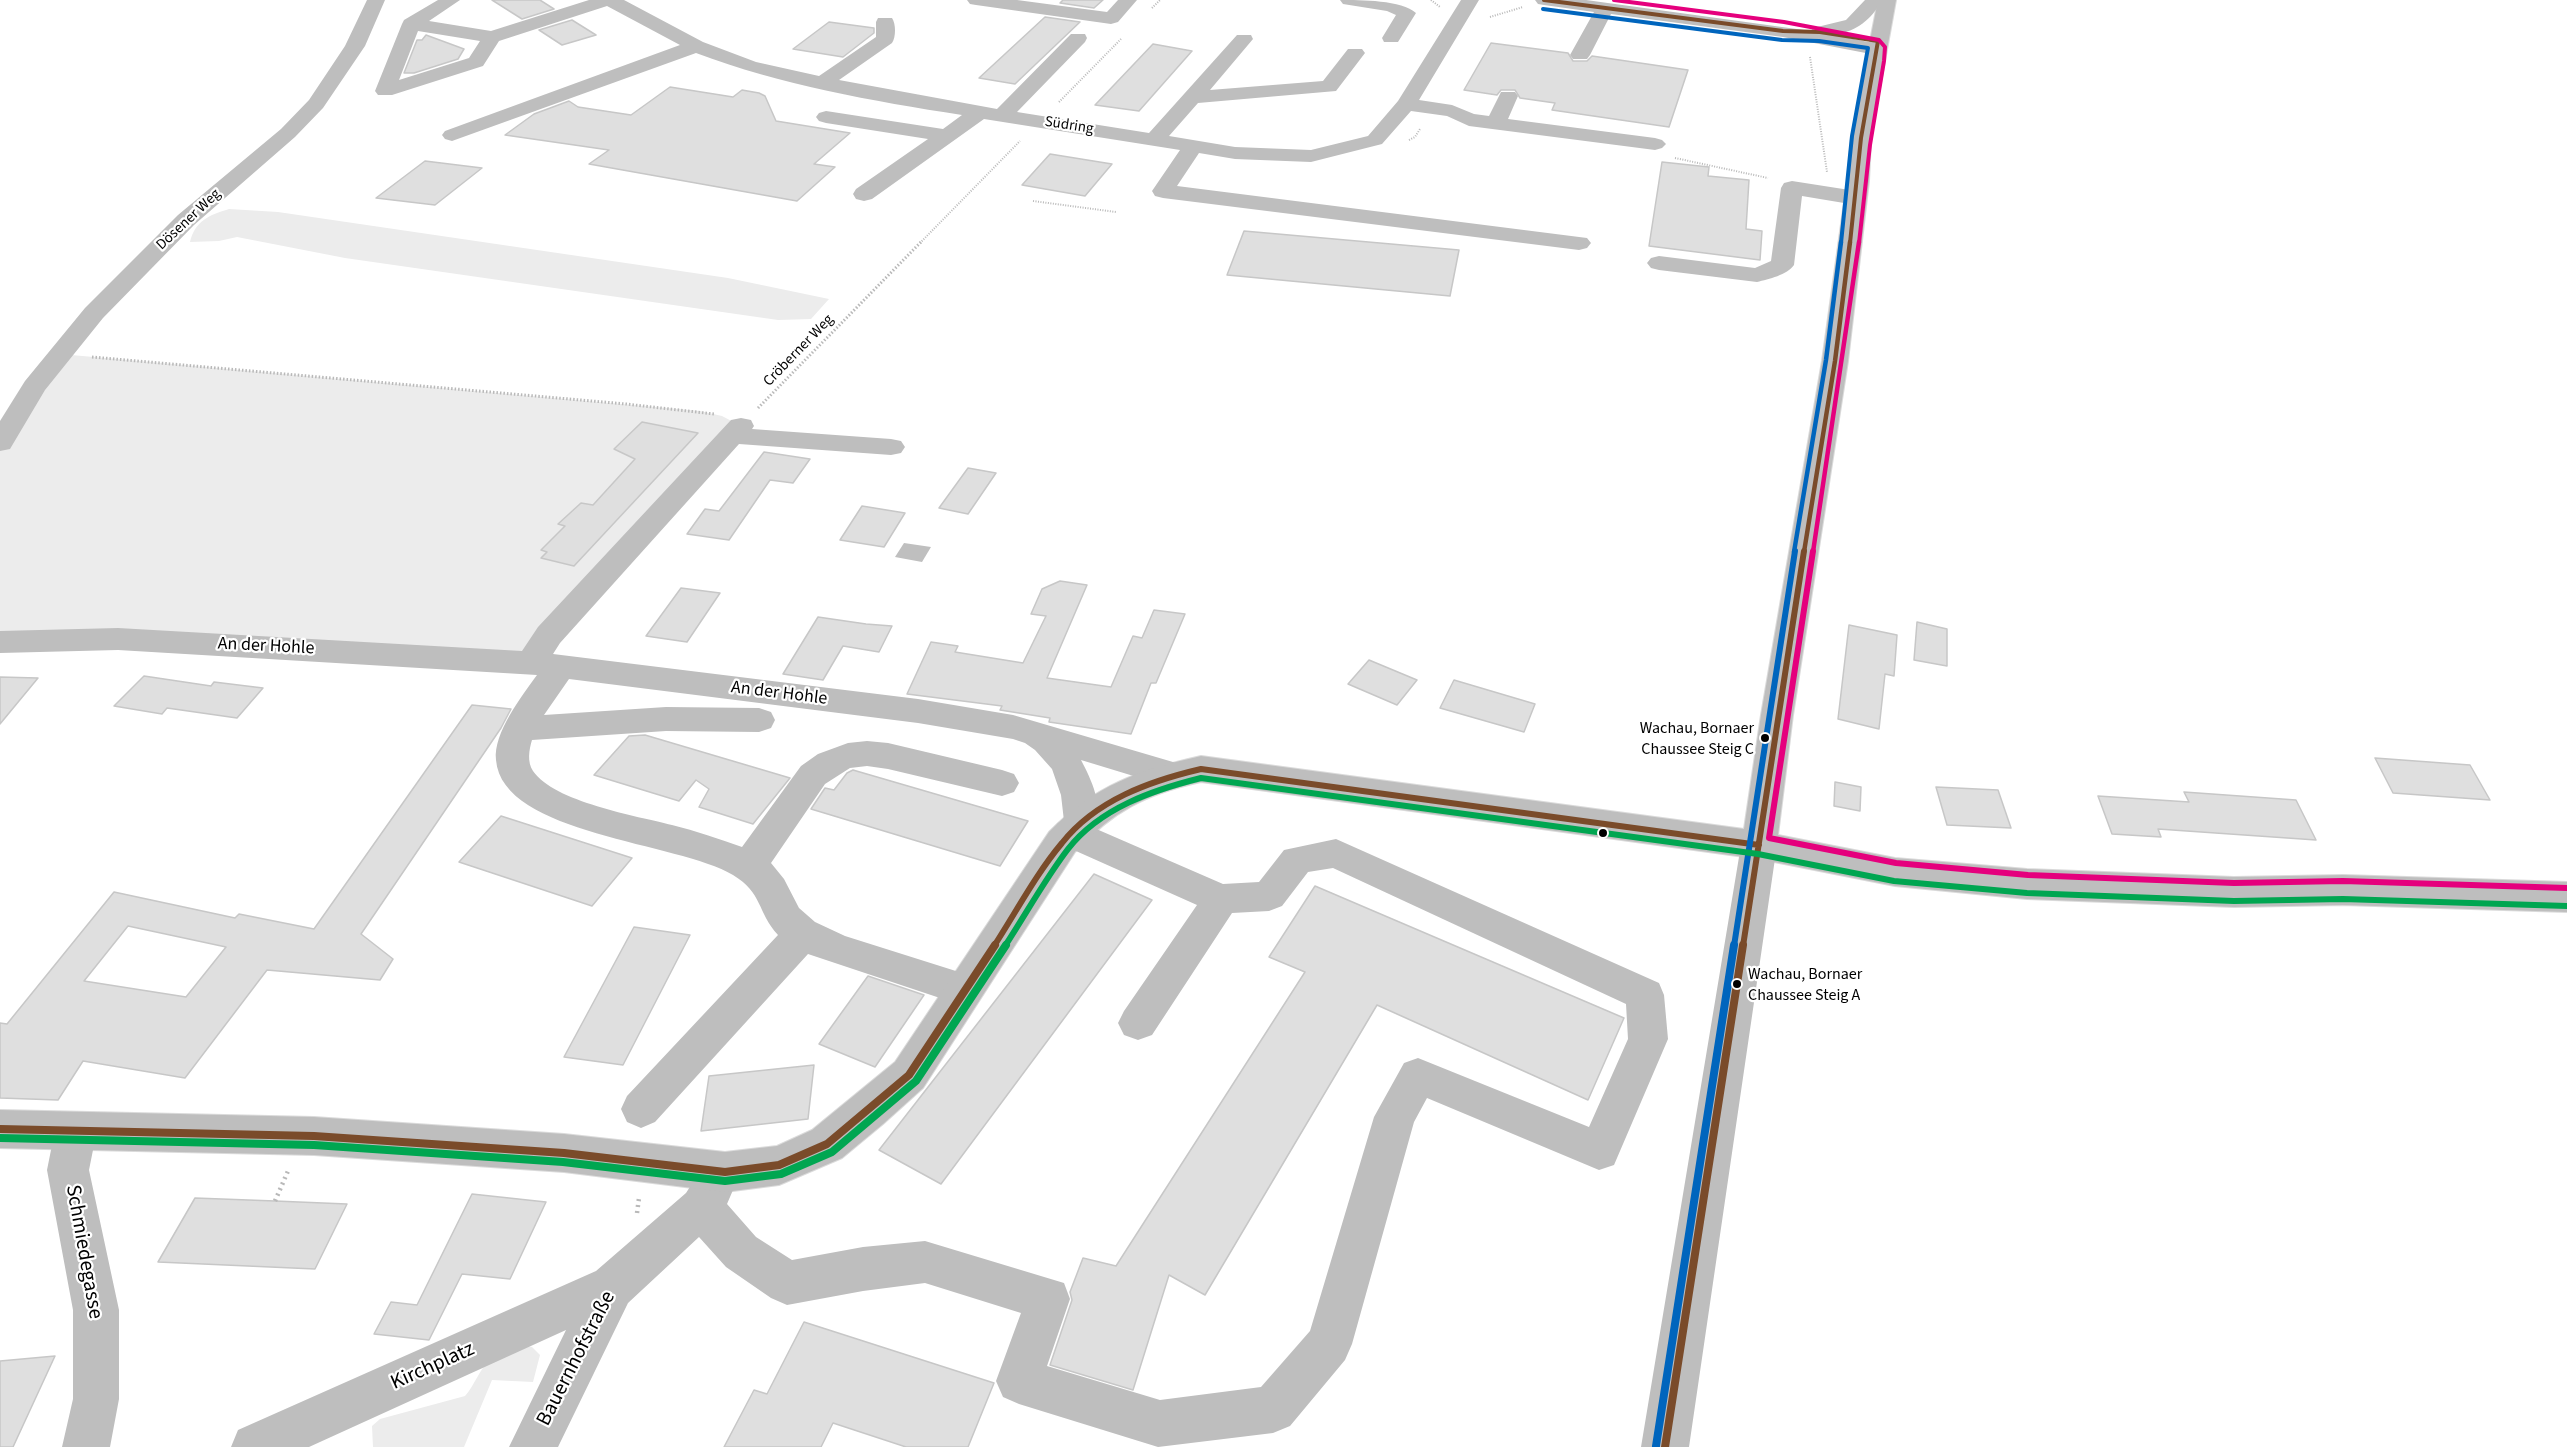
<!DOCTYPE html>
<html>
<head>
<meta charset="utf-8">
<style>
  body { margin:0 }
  canvas { display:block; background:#fff }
</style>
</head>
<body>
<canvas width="2567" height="1447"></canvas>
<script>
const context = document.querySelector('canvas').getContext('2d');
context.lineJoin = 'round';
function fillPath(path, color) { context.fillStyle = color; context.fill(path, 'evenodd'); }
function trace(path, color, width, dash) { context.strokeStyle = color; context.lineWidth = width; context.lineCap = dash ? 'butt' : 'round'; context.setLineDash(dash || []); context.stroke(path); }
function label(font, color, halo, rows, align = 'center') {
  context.font = font + ' "Source Sans 3",sans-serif'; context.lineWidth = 4.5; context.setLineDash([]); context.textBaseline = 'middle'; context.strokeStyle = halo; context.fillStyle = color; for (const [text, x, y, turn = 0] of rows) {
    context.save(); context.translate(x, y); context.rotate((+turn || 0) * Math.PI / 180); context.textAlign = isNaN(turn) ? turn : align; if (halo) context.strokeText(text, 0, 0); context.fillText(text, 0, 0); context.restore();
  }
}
fillPath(new Path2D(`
  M 229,209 L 278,212 L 728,278 L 829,299 L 811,319 L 778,320 L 345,258 L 237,237 L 219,241 L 190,242 C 195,221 209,215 229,209 Z
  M 60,354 L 700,411 L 722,416 L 741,426 L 531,663 L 0,642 L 0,443 Z
  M 523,1345 L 532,1347 L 540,1355 L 533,1382 L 492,1380 L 464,1447 L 373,1447 L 372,1426 L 380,1419 L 465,1396 C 475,1385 479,1369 491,1359 C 499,1352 513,1349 523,1345 Z`), '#ececec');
fillPath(new Path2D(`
  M 904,543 L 931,547 L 922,562 L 895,557 Z`), '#bfbfbf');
const building = new Path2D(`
  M 492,0 L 540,0 L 554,9 L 522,19 Z
  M 1063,0 L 1103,0 L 1094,8 L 1060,3 Z
  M 1045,17 L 1080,22 L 1015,84 L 979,78 Z
  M 572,20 L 596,35 L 562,45 L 539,30 Z
  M 829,22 L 874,28 L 874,33 L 843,57 L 793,49 Z
  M 426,35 L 464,49 L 458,59 L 414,73 L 404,73 L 417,40 L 422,40 Z
  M 1491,43 L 1568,53 L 1573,61 L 1587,61 L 1592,56 L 1688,70 L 1669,127 L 1552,110 L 1555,103 L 1520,98 L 1515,90 L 1501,90 L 1497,95 L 1464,90 Z
  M 1153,44 L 1192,51 L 1139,111 L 1095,105 Z
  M 670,87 L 733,97 L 742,90 L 759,93 L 765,96 L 776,121 L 850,133 L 814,164 L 835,167 L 797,201 L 589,164 L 609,150 L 505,135 L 534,114 L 569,101 L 578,107 L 631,115 Z
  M 1050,154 L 1112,164 L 1085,196 L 1022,185 Z
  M 425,161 L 482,168 L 435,205 L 376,198 Z
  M 1662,162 L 1709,167 L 1708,176 L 1749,180 L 1746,229 L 1762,231 L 1760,260 L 1649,246 Z
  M 1244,231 L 1459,250 L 1450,296 L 1227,275 Z
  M 642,422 L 698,433 L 574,566 L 541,558 L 547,552 L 541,550 L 565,526 L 558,524 L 581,503 L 593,505 L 635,459 L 614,449 Z
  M 764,452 L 810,459 L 793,483 L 770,480 L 729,540 L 687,534 L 705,509 L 719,511 Z
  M 968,468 L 996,473 L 968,514 L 939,508 Z
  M 862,506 L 905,513 L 884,547 L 840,540 Z
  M 1060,581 L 1087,585 L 1047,678 L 1111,687 L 1133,636 L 1142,638 L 1154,610 L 1185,614 L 1156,683 L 1151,683 L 1131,734 L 1049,722 L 1050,718 L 1000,710 L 1002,706 L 907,694 L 931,642 L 958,646 L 955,652 L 1023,663 L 1046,616 L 1031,614 L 1042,589 Z
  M 681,588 L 720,593 L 687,642 L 646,636 Z
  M 818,617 L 866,624 L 892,626 L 879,652 L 843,646 L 823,680 L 783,674 Z
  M 1917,622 L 1947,629 L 1947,666 L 1914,660 Z
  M 1849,625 L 1897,635 L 1894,676 L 1885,674 L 1879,729 L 1838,719 Z
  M 1369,660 L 1417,680 L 1397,705 L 1348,684 Z
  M 144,676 L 211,686 L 214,682 L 263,688 L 237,718 L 167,708 L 162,714 L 114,706 Z
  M 0,677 L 38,678 L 0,724 Z
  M 1454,680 L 1535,704 L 1524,732 L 1440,708 Z
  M 472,705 L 511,709 L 501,728 L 361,934 L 393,959 L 380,980 L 267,970 L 185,1078 L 83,1061 L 58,1100 L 0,1098 L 0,1023 L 7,1024 L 114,892 L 235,918 L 239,914 L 314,929 ZM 128,926 L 226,947 L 186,997 L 84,981 Z
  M 645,735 L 790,778 L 753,824 L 699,807 L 709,789 L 696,780 L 679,801 L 594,775 L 629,736 Z
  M 2375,758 L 2470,765 L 2490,800 L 2393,793 Z
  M 853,770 L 1028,821 L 1000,866 L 811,809 L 825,788 L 834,790 L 847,773 Z
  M 1835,782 L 1861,787 L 1860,811 L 1834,806 Z
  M 1936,787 L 1998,790 L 2011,828 L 1947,825 Z
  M 2184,792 L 2296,800 L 2316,840 L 2158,829 L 2161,837 L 2112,834 L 2098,796 L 2189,802 Z
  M 501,816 L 632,858 L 592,906 L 459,862 Z
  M 1094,874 L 1152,900 L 941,1184 L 879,1150 Z
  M 1315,886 L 1624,1018 L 1588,1100 L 1377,1005 L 1205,1295 L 1169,1275 L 1133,1390 L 1050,1365 L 1072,1300 L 1070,1292 L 1083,1258 L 1116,1266 L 1305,972 L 1269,957 Z
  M 634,927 L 690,935 L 623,1065 L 564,1057 Z
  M 868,976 L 924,995 L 875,1067 L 819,1044 Z
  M 814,1065 L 808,1119 L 701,1131 L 709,1076 Z
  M 472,1194 L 546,1202 L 510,1279 L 462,1274 L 429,1340 L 374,1334 L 391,1302 L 417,1305 Z
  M 195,1198 L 275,1201 L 347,1204 L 315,1269 L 158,1262 Z
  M 804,1322 L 994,1383 L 968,1447 L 906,1447 L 833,1423 L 821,1447 L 724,1447 L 754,1390 L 767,1394 Z
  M 55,1356 L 13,1447 L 0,1447 L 0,1361 Z`);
fillPath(building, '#dfdfdf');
trace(building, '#c7c7c7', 1.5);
const major = new Path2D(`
  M 1878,0 L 1896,0 L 1871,138 L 1869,181 L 1848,361 L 1793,715 L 1778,835 L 1895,858 L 2027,869 L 2234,877 L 2343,875 L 2567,882 L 2567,912 L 2343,905 L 2234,907 L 2027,899 L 1895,886 L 1759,859 L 1201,782 C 1146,794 1113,811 1075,852 L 923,1088 L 883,1124 L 842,1158 L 779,1185 L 725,1192 L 564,1172 L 314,1155 L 0,1148 L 0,1110 L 314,1117 L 564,1134 L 725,1152 L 777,1146 L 812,1130 L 895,1062 L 1049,832 C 1095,785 1139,770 1201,756 L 1744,829 L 1761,715 L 1822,361 L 1847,181 L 1851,138 Z`);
trace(major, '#dbdbdb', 2);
trace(new Path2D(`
  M 1431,0 L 1440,7
  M 1152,8 L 1160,0
  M 1490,17 L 1523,7
  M 1810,57 L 1827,172
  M 1059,102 L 1121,39
  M 1409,140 L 1415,137 L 1420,129
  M 1675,158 L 1768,178
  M 1033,201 L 1116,212
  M 920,243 L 1020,141`), '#b9b9b9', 2, [1, 1.5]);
trace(new Path2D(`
  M 92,357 L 626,404 L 714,414
  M 758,408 L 921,242`), '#b9b9b9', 3, [1.5, 2]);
trace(new Path2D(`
  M 275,1201 L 288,1171
  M 637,1213 L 639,1198`), '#b9b9b9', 4.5, [2, 4]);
fillPath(new Path2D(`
  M 367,0 L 385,0 L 365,46 L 323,108 L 295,137 L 194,225 L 103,318 L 45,390 L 10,449 L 0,451 L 0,421 L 25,381 L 85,308 L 178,215 L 281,129 L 309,100 L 345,46 Z
  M 438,0 L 460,0 L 429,21 L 491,31 L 589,0 L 624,0 L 703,42 L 756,62 L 819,76 L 876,37 L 876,22 L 878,18 L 892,18 C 896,24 896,37 892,43 L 839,80 L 997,109 L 1071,34 L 1085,34 L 1087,38 L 1085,42 L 1017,112 L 1149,133 L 1237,35 L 1251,35 L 1253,39 L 1210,90 L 1323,81 L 1348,49 L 1362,49 L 1365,53 L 1336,91 L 1198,103 L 1169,136 L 1235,147 L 1311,150 L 1368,136 L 1398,101 L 1461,0 L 1479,0 L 1419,100 L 1452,105 L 1474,114 L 1489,116 L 1501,92 L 1515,92 L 1518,96 L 1508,119 L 1655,138 L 1662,140 L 1666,144 L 1662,148 L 1655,150 L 1469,126 L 1447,116 L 1411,111 L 1382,144 L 1311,162 L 1235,159 L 1199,153 L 1177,186 L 1587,238 L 1591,243 L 1587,248 L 1579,250 L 1163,198 L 1155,196 L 1152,191 L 1180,150 L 984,119 L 872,199 L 864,201 L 856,199 L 853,194 L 856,189 L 928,139 L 826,123 L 819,121 L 816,117 L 819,113 L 826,111 L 943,129 L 962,115 C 872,101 781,85 696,53 L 452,141 L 445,139 L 442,135 L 445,131 L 680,45 L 607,6 L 499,41 L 483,66 L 392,95 L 378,95 L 375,91 L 402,24 L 404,20 ZM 418,31 L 480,41 L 469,58 L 399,80 Z
  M 967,0 L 1017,0 L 1107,12 L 1118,0 L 1137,0 L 1118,22 L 1111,24 L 976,5 L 970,4 Z
  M 1340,0 C 1361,0 1402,0 1416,13 L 1398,42 L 1384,42 L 1382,38 L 1396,15 L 1387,11 L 1343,4 Z
  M 1535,0 L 1586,0 L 1811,31 L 1813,28 L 1846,20 L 1865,0 L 1883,0 C 1869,21 1859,30 1834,35 L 1883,45 L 1886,49 L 1883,53 L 1876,55 L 1783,37 L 1611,14 L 1590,55 L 1587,59 L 1573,59 L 1570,55 L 1594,12 L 1544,5 L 1538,4 Z
  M 1792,181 L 1856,191 L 1864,193 L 1867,198 L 1864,203 L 1856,205 L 1802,196 L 1794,265 C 1787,275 1769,279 1757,282 L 1659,270 L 1651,268 L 1647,263 L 1651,258 L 1659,256 L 1755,268 L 1771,261 L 1781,188 L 1784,183 Z
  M 741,418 L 751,420 L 754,426 L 752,429 L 891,439 L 901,441 L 905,447 L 901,453 L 891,455 L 739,444 L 560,643 L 553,654 L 918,699 L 1013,715 L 1173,762 L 1185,766 L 1190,775 L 1185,784 L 1173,788 L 1081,760 C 1091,779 1105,808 1094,828 L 1223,884 L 1259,882 L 1284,850 L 1336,839 L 1659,983 L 1664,995 L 1668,1039 L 1614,1165 L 1599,1170 L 1427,1098 L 1414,1122 L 1352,1344 L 1345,1360 L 1290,1426 L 1273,1433 L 1158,1447 L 1019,1404 L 1003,1397 L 996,1381 L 1021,1313 L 925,1283 L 863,1291 L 787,1305 L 771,1298 L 726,1267 L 699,1237 L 628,1303 L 558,1447 L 509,1447 L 566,1330 L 309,1447 L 231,1447 L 238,1430 L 596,1271 L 686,1193 L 697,1176 L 712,1170 L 727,1176 L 733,1190 L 727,1204 L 756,1237 L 792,1260 L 863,1247 L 925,1241 L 1064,1283 L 1070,1299 L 1047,1366 L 1160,1400 L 1261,1387 L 1310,1331 L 1374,1117 L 1404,1063 L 1418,1058 L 1589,1127 L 1628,1039 L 1626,1004 L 1333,868 L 1308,872 L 1282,906 L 1269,911 L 1232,913 L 1152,1035 L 1138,1040 L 1124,1035 L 1118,1023 L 1124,1011 L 1197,905 L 1058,843 L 1052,833 L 1058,823 L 1064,821 L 1061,795 L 1052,769 L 1035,750 L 1025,743 L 1013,739 L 918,723 L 569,679 L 544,715 L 666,707 L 759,708 L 771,712 L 775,720 L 771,728 L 759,732 L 666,731 L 532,740 C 529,750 527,762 533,771 C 554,802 637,816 672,825 C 696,831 719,839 742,847 L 801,766 L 818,754 L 848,743 L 867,741 L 888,743 L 1002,770 L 1014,774 L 1019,783 L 1014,792 L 1002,796 L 888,769 L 867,766 L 850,768 L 825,784 L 771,863 L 784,879 L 799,908 L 815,922 L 845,936 L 978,978 L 983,990 L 978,1002 L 964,1006 L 808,954 L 655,1122 L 641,1128 L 627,1122 L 621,1109 L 627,1096 L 778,935 C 757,912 763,893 733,875 C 679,842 502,835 496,760 C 493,733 522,696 537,675 L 118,650 L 0,653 L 0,631 L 118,628 L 522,651 L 538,627 L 731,420 Z
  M 1759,831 L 1772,835 L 1777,845 L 1689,1447 L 1641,1447 L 1741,845 L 1746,835 Z
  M 80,1112 L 95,1118 L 101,1131 L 93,1150 L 89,1170 L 119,1310 L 119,1399 L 110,1447 L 62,1447 L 73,1399 L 73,1310 L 47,1170 L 51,1150 L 65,1118 Z`), '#bebebe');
fillPath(major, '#bebebe');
trace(new Path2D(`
  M 1544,0 L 1783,31 L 1820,32 L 1878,41 L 1861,138 L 1850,243`), '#7a4b2a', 4);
trace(new Path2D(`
  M 1804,552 L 1835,361 L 1850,242`), '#7a4b2a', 4.5);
trace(new Path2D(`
  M 994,946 C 1016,912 1036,874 1062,843 C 1096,800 1150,781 1201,769 L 1759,845
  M 1743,946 L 1804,551`), '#7a4b2a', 6);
trace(new Path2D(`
  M 0,1129 L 314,1136 L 564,1153 L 725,1172 L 779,1165 L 827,1144 L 909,1075 L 995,945
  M 1665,1447 L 1743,945`), '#7a4b2a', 8);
trace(new Path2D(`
  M 1543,9 L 1782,40 L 1819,41 L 1868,48 L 1852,136 L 1841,243`), '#0065bd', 4);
trace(new Path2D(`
  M 1794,552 L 1826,360 L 1841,242`), '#0065bd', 4.5);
trace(new Path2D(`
  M 1734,946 L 1795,551`), '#0065bd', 6);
trace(new Path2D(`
  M 1656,1446 L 1734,945`), '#0065bd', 8);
trace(new Path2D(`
  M 1005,946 C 1026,914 1045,879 1068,849 C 1100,808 1153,790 1201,778 L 1758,854 L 1894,881 L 2027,893 L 2234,901 L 2343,899 L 2567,906`), '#00a651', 6);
trace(new Path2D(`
  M 0,1138 L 314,1145 L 563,1162 L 725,1181 L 781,1174 L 832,1152 L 916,1081 L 1006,945`), '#00a651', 8);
trace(new Path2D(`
  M 1614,0 L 1784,22 L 1879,40 L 1885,47 L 1884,61 L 1870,145 L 1859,243`), '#e5007d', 4);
trace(new Path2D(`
  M 1813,552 L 1859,242`), '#e5007d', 4.5);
trace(new Path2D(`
  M 1813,551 L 1769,838 L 1896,863 L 2028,875 L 2234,883 L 2343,881 L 2567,888`), '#e5007d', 6);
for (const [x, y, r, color] of [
  [1765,738,5,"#000"],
  [1603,833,5,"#000"],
  [1737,984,5,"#000"]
]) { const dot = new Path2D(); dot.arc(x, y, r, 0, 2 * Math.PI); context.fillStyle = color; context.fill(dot); trace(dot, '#fff', 2); }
label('15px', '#000', '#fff', [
  ["Südring",1069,126,9],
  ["Dösener Weg",189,220,-43],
  ["Cröberner Weg",799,351,-46]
]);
label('16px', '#000', '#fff', [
  ["Wachau, Bornaer",1754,729],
  ["Chaussee Steig C",1754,750],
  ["Wachau, Bornaer",1748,975,"left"],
  ["Chaussee Steig A",1748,996,"left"]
], 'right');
label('18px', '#000', '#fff', [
  ["An der Hohle",266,647,3],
  ["An der Hohle",779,694,7]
]);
label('21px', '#000', '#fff', [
  ["Schmiedegasse",83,1252,80],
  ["Bauernhofstraße",577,1359,-63],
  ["Kirchplatz",433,1367,-24]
]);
</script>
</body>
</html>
